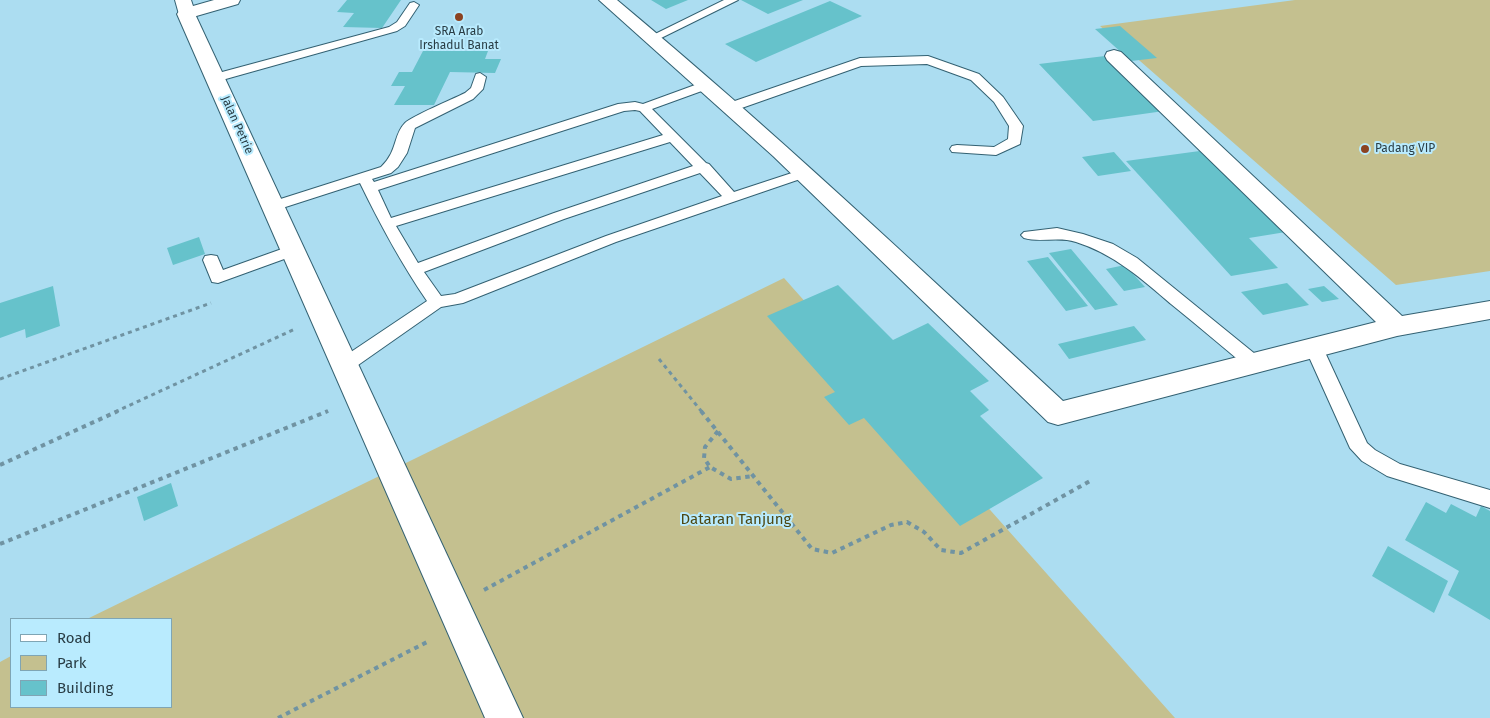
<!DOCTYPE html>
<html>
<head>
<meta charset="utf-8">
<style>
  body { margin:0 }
  #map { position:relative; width:1490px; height:718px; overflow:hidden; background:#acddf1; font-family:"Fira Sans",sans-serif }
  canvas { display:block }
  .legend { position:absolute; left:10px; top:618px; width:162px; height:90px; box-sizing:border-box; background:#b9ebfe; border:1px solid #7fa5b4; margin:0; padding:6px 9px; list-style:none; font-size:15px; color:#293d45 }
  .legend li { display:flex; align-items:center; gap:10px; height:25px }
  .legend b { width:25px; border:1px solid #7fa5b4 }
</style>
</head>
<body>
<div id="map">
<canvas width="1490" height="718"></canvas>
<ul class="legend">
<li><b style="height:6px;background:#fff"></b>Road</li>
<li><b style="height:14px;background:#c4c08f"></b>Park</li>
<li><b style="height:14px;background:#66c2cb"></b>Building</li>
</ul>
</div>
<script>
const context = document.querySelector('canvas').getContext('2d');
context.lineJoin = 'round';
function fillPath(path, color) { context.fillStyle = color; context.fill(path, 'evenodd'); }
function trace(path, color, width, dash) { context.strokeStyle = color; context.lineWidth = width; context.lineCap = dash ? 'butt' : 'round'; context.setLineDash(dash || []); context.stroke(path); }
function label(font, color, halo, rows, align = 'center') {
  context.font = font + ' "Fira Sans",sans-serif'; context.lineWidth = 4; context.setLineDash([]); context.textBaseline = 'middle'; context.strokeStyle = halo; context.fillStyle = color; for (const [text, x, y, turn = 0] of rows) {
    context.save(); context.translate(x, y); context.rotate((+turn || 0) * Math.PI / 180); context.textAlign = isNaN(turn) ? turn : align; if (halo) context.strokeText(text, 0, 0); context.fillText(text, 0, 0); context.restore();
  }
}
fillPath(new Path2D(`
  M 1295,0 L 1490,0 L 1490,271 L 1396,285 L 1100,26 Z
  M 784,278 L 1175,718 L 0,718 L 0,662 L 11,656 L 11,707 L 171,707 L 171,619 L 87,619 Z`), '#c4c08f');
fillPath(new Path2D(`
  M 347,0 L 401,0 L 382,28 L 343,27 L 354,13 L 337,12 Z
  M 651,0 L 688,0 L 666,9 Z
  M 741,0 L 803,0 L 768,14 Z
  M 830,1 L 862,16 L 756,62 L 725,44 Z
  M 1120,26 L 1157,58 L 1131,61 L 1095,29 Z
  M 423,51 L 488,51 L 485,59 L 501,59 L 495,73 L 450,72 L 434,105 L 394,105 L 405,86 L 391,86 L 399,72 L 412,72 Z
  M 1105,56 L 1164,111 L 1093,121 L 1039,64 Z
  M 1207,150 L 1292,231 L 1249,238 L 1278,268 L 1231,276 L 1126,161 Z
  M 1114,152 L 1131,171 L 1098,176 L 1082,157 Z
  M 199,237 L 205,254 L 173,265 L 167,248 Z
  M 1071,249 L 1118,305 L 1095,310 L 1049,253 Z
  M 1048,257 L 1088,306 L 1066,311 L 1027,261 Z
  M 1125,265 L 1145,287 L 1124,291 L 1106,269 Z
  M 1287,283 L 1309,305 L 1263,315 L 1241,292 Z
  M 838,285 L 893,340 L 928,323 L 989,381 L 970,391 L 989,410 L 980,416 L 1043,478 L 960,526 L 864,418 L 849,425 L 824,397 L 835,392 L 767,316 Z
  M 53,286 L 60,326 L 26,338 L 25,329 L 0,338 L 0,303 Z
  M 1324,286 L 1339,299 L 1322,302 L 1308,289 Z
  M 1134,326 L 1146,340 L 1069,359 L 1058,344 Z
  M 171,483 L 178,506 L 144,521 L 137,497 Z
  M 1426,502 L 1446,513 L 1451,504 L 1476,517 L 1481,506 L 1490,511 L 1490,620 L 1448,595 L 1459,571 L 1405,540 Z
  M 1388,546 L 1448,581 L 1434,613 L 1372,576 Z`), '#66c2cb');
const service = new Path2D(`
  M 724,0 L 738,0 L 657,40 L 649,40 L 647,38 Z
  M 414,2 L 419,5 L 405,26 L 397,31 L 215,82 L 209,78 L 211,75 L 389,27 L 397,22 L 410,3 Z
  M 928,56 L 979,74 L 1003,97 L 1023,126 L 1020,144 L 996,155 L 952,152 L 950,149 L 952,146 L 957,145 L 994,147 L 1008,139 L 1009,126 L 994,102 L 971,80 L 927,64 L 861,66 L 736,110 L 726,110 L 725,107 L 726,104 L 860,58 Z
  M 480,73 L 486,77 L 483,89 L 473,99 L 415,128 L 407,153 L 398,167 L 391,173 L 372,179 L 374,182 L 618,104 L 635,102 L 643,104 L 706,81 L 712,85 L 710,88 L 652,109 L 706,163 L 709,164 L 734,192 L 804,169 L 811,173 L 809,176 L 616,242 L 463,303 L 441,307 L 351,370 L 345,372 L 339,370 L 336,365 L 339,360 L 427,301 C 401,263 380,224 360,183 L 273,211 L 268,209 L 266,206 L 268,203 L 381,167 C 398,151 393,135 405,123 C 412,116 453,99 465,93 L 471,88 L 476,74 ZM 635,110 L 640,111 L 663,135 L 391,218 L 378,190 L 624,111 ZM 670,142 L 693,166 L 554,213 L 418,263 L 396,226 ZM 700,173 L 722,196 L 606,236 L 455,294 L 441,296 L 424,272 L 564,219 Z
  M 1057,228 L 1083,234 L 1113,244 L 1137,258 L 1260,358 L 1263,363 L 1260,368 L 1254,370 L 1248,368 C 1222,346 1197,325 1171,304 C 1142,279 1114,254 1076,242 C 1058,236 1041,243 1024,238 L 1021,235 L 1024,232 Z
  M 293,245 L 298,246 L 301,250 L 298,254 L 218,283 L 212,282 L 203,260 L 205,256 L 211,255 L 217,256 L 223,270 Z
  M 1314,342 L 1320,344 L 1323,348 L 1367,443 L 1375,450 L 1400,464 L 1490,490 L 1490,508 L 1387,476 L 1362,461 L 1350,448 L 1305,348 L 1308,344 Z`);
const pedestrian = new Path2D(`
  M 186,9 L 192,10 L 195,14 L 523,718 L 485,718 L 177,14 L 180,10 Z`);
const minor = new Path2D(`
  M 599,0 L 617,0 C 771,128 916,265 1063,401 L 1376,322 L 1107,60 L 1105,56 L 1107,52 L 1114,50 L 1121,52 L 1402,316 L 1490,301 L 1490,319 L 1397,336 L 1058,425 L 1048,422 L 773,156 Z`);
const tertiary = new Path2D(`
  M 175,0 L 191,0 L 193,6 L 214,0 L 240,0 L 238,4 L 186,19 L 180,18 Z`);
trace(service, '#336172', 2);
trace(pedestrian, '#336172', 2);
trace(minor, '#336172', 2);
trace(tertiary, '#336172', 2);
trace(new Path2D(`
  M 659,359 L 702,412
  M 0,379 L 211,303
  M 115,412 L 295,329
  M 326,412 L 328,411`), '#7093a2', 3, [4, 4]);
trace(new Path2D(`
  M 701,411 L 812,549 L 832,553 L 891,525 L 907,522 L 924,532 L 941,550 L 961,553 L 1090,481
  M 718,431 L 705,447 L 704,458 L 710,467 L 731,479 L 753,476
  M 0,465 L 118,411
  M 0,544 L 328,411
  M 484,590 L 710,467
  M 278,718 L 429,641`), '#7093a2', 4, [4.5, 4.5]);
fillPath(service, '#fff');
fillPath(pedestrian, '#fff');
fillPath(minor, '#fff');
fillPath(tertiary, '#fff');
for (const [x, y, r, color] of [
  [459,17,5,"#8b4322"],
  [1365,149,5,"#8b4322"]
]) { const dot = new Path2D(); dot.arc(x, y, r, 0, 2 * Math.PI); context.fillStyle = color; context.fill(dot); trace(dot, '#b9ebfe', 2); }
label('12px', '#293d45', '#b9ebfe', [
  ["SRA Arab",459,32],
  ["Irshadul Banat",459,46],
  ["Padang VIP",1375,149,"left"]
]);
label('12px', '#293d45', '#b9ebfe', [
  ["Jalan Petrie",237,125,66]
]);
label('15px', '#4c4713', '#b9ebfe', [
  ["Dataran Tanjung",736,520]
]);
</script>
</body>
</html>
